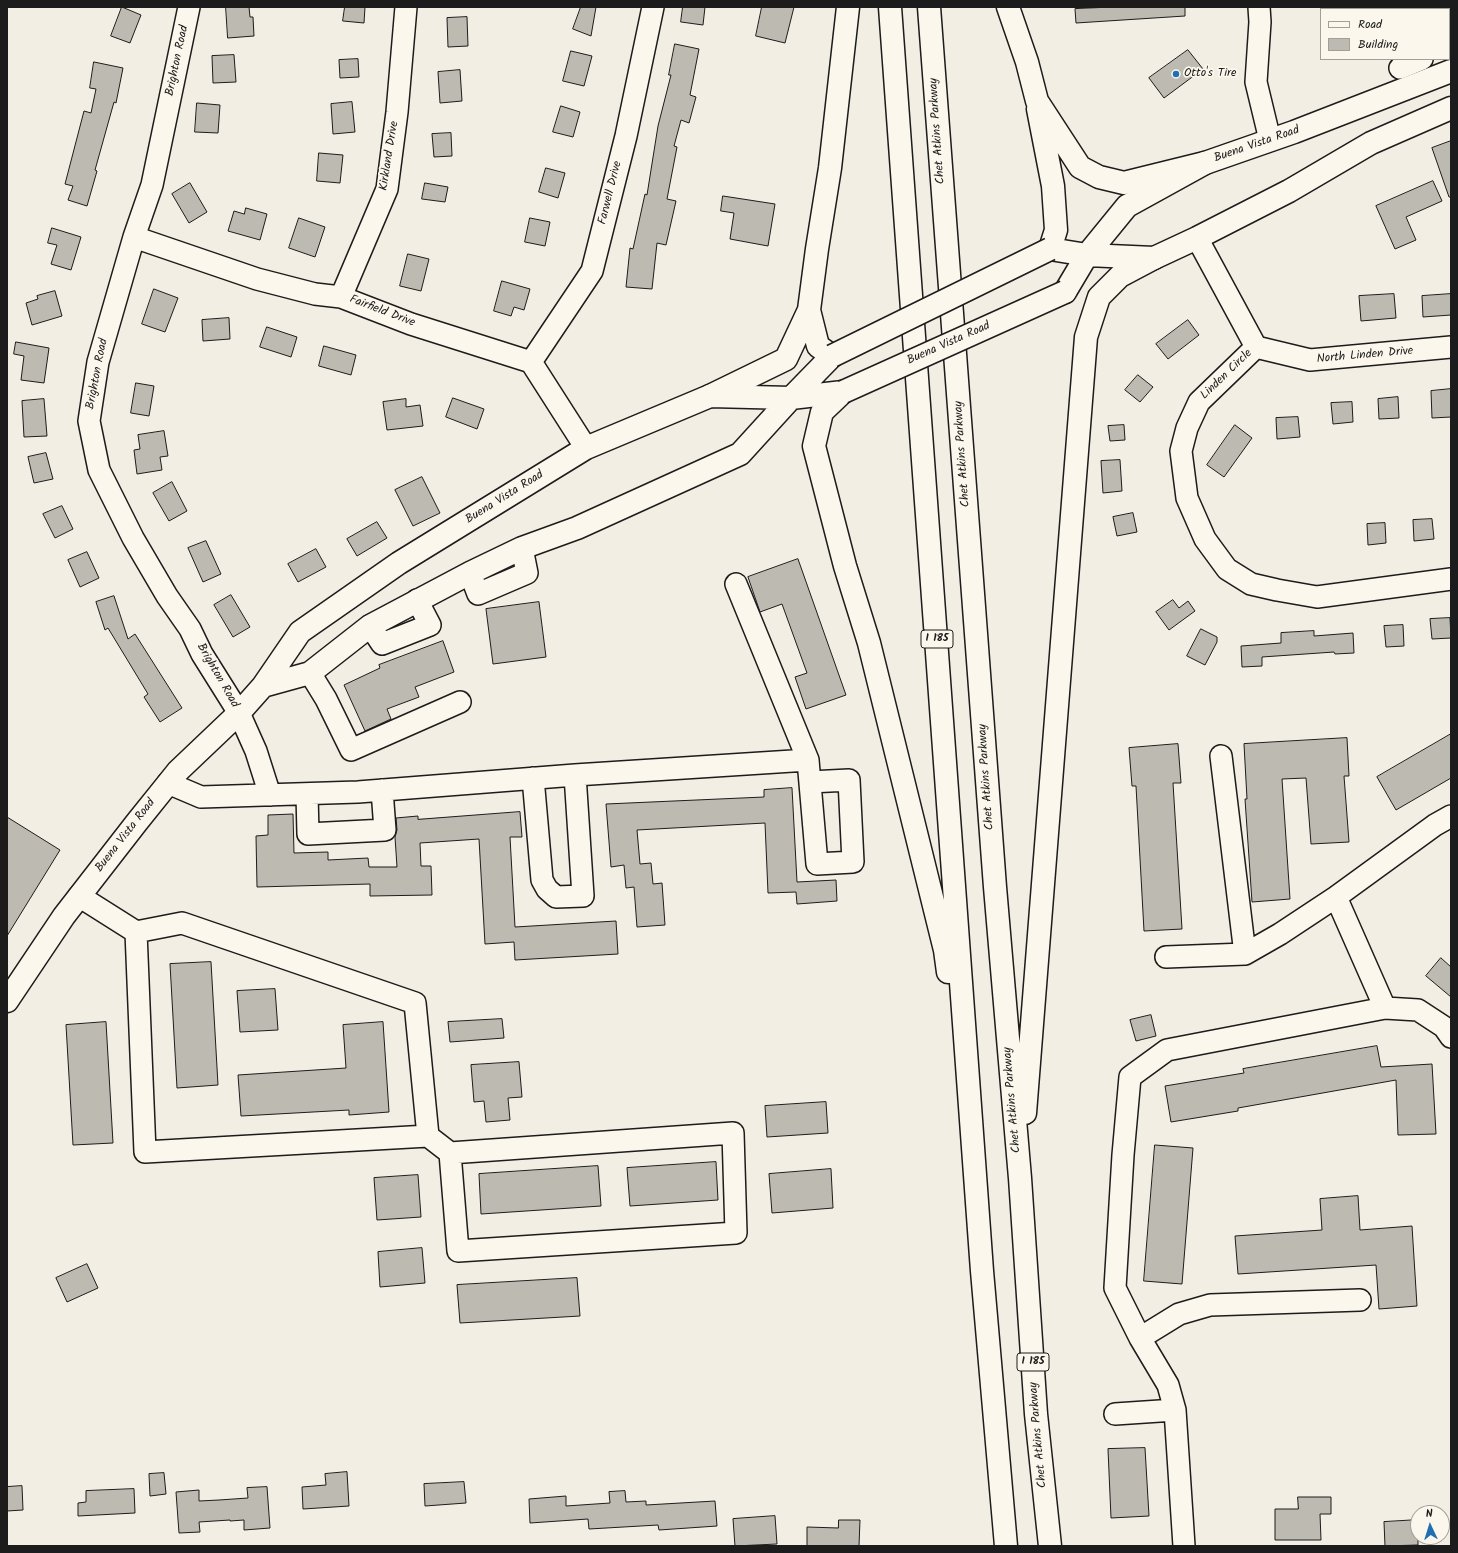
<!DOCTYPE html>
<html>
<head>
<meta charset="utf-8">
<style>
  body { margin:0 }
  #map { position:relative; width:1458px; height:1553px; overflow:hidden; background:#f2eee4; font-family:Kalam,sans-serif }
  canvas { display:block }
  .frame { position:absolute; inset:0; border:8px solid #1c1c1c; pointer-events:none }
  .legend { position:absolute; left:1320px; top:8px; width:130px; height:52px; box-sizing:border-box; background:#fbf7ec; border:1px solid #a29f99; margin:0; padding:5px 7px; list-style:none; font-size:12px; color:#1c1c1c }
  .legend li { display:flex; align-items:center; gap:8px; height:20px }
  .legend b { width:20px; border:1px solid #a29f99 }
  .north { position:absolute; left:1410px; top:1505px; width:40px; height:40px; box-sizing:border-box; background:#fbf7ec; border:1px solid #a29f99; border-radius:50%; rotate:356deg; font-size:11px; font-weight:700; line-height:16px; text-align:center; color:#1c1c1c }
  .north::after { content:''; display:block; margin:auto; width:14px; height:18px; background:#1f6fb2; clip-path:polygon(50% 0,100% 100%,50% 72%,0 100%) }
</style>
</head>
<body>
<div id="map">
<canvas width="1458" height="1553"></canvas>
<div class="frame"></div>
<ul class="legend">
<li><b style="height:5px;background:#fbf7ec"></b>Road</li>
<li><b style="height:11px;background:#bdbab1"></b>Building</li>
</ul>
<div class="north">N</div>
</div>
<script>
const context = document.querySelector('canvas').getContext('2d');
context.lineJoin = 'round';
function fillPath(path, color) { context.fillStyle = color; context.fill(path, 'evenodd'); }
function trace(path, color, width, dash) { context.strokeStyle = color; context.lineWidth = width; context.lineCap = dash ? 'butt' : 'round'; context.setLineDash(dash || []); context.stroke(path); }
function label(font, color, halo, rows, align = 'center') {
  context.font = font + ' Kalam,sans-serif'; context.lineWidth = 3.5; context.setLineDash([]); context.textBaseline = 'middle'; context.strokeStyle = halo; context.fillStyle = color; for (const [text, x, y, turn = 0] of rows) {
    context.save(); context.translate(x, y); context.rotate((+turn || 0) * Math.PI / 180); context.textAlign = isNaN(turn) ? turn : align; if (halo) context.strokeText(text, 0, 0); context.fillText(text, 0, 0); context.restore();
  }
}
const building = new Path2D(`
  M 122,7 L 141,15 L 130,43 L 111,36 Z
  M 226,7 L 249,7 L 250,17 L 253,17 L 254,36 L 228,38 Z
  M 345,7 L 365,7 L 364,23 L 343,21 Z
  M 581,7 L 596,7 L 591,36 L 573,29 Z
  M 683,7 L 705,7 L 703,25 L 681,22 Z
  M 762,7 L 794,7 L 785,43 L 756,36 Z
  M 1112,7 L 1185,7 L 1185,16 L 1076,23 L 1075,9 Z
  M 467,17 L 468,46 L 448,47 L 447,18 Z
  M 675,44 L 699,49 L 690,95 L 696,97 L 689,123 L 681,120 L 674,146 L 677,147 L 667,199 L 676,201 L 666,245 L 657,243 L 652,289 L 626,287 L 630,248 L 633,249 L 645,194 L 647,195 L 658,126 L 671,75 L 669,75 Z
  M 1188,50 L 1203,69 L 1164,98 L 1149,78 Z
  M 571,51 L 592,56 L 584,86 L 563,81 Z
  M 234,55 L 236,82 L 213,83 L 212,56 Z
  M 358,59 L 359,77 L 340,78 L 339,60 Z
  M 94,62 L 123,68 L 116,103 L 114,102 L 95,170 L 97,171 L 87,206 L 68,200 L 73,186 L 65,184 L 84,111 L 91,113 L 96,89 L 90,88 Z
  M 460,70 L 462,101 L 440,103 L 438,72 Z
  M 352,102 L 355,132 L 333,134 L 331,104 Z
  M 197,103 L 220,105 L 218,133 L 195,132 Z
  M 561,106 L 580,112 L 573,137 L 553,132 Z
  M 451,133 L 452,156 L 434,157 L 432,134 Z
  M 1451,141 L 1451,197 L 1449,197 L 1432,148 Z
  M 319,153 L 343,155 L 340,183 L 317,181 Z
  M 546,168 L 565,173 L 558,198 L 539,192 Z
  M 1433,181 L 1442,201 L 1406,217 L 1416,240 L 1395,249 L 1376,206 Z
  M 190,183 L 207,212 L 189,223 L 172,194 Z
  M 425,183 L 448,187 L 445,202 L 422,199 Z
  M 723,196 L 775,204 L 768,246 L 730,239 L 734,213 L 721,211 Z
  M 246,208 L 267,214 L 260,240 L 228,231 L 234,211 L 244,214 Z
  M 299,218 L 325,227 L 315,257 L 289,248 Z
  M 530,218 L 550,222 L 545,246 L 525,242 Z
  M 52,228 L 81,237 L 71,270 L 51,264 L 57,245 L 48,243 Z
  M 408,254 L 429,259 L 421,291 L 400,286 Z
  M 502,281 L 530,289 L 524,310 L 514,307 L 511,316 L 494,311 Z
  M 154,289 L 178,298 L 165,332 L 142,324 Z
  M 55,291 L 62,316 L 32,325 L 26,303 L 38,299 L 37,296 Z
  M 1394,294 L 1396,318 L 1361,321 L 1359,296 Z
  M 1451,294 L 1451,315 L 1423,317 L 1422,296 Z
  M 229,318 L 230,339 L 203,341 L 202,320 Z
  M 1188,320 L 1199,335 L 1168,359 L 1156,344 Z
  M 267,327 L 297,337 L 291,357 L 260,347 Z
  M 16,342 L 49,348 L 44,383 L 21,380 L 24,356 L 14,354 Z
  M 324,346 L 356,355 L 351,375 L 319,366 Z
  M 1138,375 L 1153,387 L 1140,402 L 1125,390 Z
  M 136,383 L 154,386 L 149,416 L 131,413 Z
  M 1451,389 L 1451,417 L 1432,418 L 1431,391 Z
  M 1398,397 L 1399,418 L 1379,419 L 1378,399 Z
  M 453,398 L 484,409 L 477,429 L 446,417 Z
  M 44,399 L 47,436 L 24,437 L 22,401 Z
  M 406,399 L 406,407 L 420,405 L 423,426 L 387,430 L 383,402 Z
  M 1352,402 L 1353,422 L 1333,424 L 1331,403 Z
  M 1298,417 L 1300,437 L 1277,439 L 1276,418 Z
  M 1124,425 L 1125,440 L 1110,441 L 1108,426 Z
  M 1235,425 L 1252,438 L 1224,477 L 1207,465 Z
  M 164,431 L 168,456 L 160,457 L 162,470 L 137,474 L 134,450 L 140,449 L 138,435 Z
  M 46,453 L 53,479 L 34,483 L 28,457 Z
  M 1120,460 L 1122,491 L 1103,493 L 1101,461 Z
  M 422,477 L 440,513 L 413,526 L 395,490 Z
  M 172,482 L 187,511 L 169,521 L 153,493 Z
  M 62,506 L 73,529 L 55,538 L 43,514 Z
  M 1133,513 L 1137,532 L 1117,536 L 1113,517 Z
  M 1432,519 L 1434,539 L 1414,541 L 1413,520 Z
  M 377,522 L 387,538 L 357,556 L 347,539 Z
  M 1385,523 L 1386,543 L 1368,545 L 1367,524 Z
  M 206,541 L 221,574 L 203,582 L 188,548 Z
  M 316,549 L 326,567 L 298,582 L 288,564 Z
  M 87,552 L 99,578 L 80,587 L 68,560 Z
  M 798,559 L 846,695 L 806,709 L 795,677 L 807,673 L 782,604 L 760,612 L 748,577 Z
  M 231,595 L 250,627 L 233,637 L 214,605 Z
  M 114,596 L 128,639 L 135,634 L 182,708 L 160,722 L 144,697 L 148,694 L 108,628 L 105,630 L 96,602 Z
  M 1173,600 L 1179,608 L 1188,601 L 1195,611 L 1169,630 L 1156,612 Z
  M 539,602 L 546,657 L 493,664 L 486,609 Z
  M 1450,618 L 1451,638 L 1432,639 L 1430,619 Z
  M 1403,625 L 1404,646 L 1386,647 L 1384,626 Z
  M 1201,629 L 1217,637 L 1217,642 L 1205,665 L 1187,656 Z
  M 1314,631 L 1314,636 L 1353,633 L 1354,653 L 1335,654 L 1334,652 L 1262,657 L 1262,666 L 1242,667 L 1241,646 L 1281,643 L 1281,633 Z
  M 443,641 L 454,672 L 415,687 L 419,697 L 387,709 L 391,719 L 365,731 L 344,685 L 380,668 L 379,665 Z
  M 1451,734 L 1451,778 L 1396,810 L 1377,777 Z
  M 1347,738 L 1349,776 L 1344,776 L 1349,842 L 1311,844 L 1306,778 L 1282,779 L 1290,899 L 1252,902 L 1245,799 L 1247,799 L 1244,744 Z
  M 1178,744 L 1181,783 L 1173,783 L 1182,929 L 1144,931 L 1136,786 L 1132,786 L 1129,748 Z
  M 792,788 L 797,882 L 836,880 L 837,901 L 797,904 L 796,892 L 768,893 L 765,823 L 637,830 L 640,864 L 651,863 L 653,884 L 662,883 L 665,925 L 637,927 L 634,887 L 626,888 L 624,865 L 611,867 L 606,804 L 764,797 L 764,790 Z
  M 520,812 L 522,837 L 510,837 L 515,927 L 616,921 L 618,954 L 515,960 L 514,942 L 485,944 L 479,839 L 420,843 L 421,866 L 431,866 L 432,895 L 370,896 L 370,884 L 257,887 L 256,836 L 268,835 L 268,815 L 293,814 L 294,853 L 328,852 L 328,860 L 368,858 L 369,867 L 397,867 L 395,837 L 397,830 L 396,818 L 418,816 L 418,819 Z
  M 7,817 L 60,850 L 7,936 Z
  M 1441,958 L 1451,967 L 1451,997 L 1426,976 Z
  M 211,962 L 218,1085 L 177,1088 L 170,964 Z
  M 275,989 L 278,1030 L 240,1032 L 237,991 Z
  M 1151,1015 L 1156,1036 L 1136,1041 L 1130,1020 Z
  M 502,1019 L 504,1038 L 450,1042 L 448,1022 Z
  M 106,1022 L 113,1143 L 73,1145 L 66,1025 Z
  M 383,1022 L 389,1112 L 349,1115 L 349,1110 L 241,1116 L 238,1075 L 346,1068 L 343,1025 Z
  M 1377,1046 L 1381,1067 L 1432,1064 L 1436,1134 L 1398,1135 L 1396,1080 L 1238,1108 L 1238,1111 L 1171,1122 L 1165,1086 L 1244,1073 L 1243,1069 Z
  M 519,1062 L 522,1097 L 508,1098 L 510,1120 L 486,1122 L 484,1101 L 474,1102 L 471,1065 Z
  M 826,1102 L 828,1133 L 767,1137 L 765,1106 Z
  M 1155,1145 L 1193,1148 L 1182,1284 L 1144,1281 Z
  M 716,1162 L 718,1200 L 630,1206 L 627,1168 Z
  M 598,1166 L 601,1206 L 481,1214 L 479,1174 Z
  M 831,1169 L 833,1208 L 772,1213 L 769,1174 Z
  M 418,1175 L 421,1217 L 377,1220 L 374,1178 Z
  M 1358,1196 L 1360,1230 L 1412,1226 L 1417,1306 L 1379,1309 L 1376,1265 L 1238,1274 L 1235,1236 L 1322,1230 L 1320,1199 Z
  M 422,1248 L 425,1283 L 380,1287 L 378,1252 Z
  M 87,1264 L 98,1288 L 67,1302 L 56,1278 Z
  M 577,1278 L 580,1316 L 460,1323 L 457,1285 Z
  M 1145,1448 L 1149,1516 L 1111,1518 L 1108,1449 Z
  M 347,1472 L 349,1506 L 303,1509 L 302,1487 L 326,1485 L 325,1474 Z
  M 164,1473 L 166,1494 L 150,1496 L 149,1474 Z
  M 464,1482 L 466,1503 L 425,1506 L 424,1484 Z
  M 22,1486 L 23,1510 L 7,1511 L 7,1487 Z
  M 267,1487 L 270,1528 L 244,1530 L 244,1520 L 230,1521 L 230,1520 L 199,1522 L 200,1532 L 179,1533 L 176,1492 L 199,1490 L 199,1501 L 219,1500 L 248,1498 L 247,1488 Z
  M 134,1489 L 135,1513 L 78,1516 L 78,1503 L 86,1502 L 86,1491 Z
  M 625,1491 L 626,1502 L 646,1501 L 646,1505 L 715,1501 L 717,1526 L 659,1530 L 658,1525 L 589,1529 L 588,1519 L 530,1523 L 529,1499 L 566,1496 L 566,1506 L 610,1503 L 609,1492 Z
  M 1298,1497 L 1331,1497 L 1331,1514 L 1320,1514 L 1321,1540 L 1275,1540 L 1275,1509 L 1298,1509 Z
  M 775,1516 L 777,1544 L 735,1546 L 733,1519 Z
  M 839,1520 L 860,1520 L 859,1546 L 807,1546 L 807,1527 L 838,1528 Z
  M 1418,1520 L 1418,1545 L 1385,1546 L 1384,1522 Z`);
fillPath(building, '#bdbab1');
trace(building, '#1c1c1c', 1);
const minor = new Path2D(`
  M 189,7 L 152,185 L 134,237 L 98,362 L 89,421 L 99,470 L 133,538 L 167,596 L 190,629 L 202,654 L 239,713 L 256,751 L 270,795
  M 1259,7 L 1260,22 L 1256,82 L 1270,140
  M 1449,47 L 1451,46
  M 1400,68 L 1422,59
  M 134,237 L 257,279 L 315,294 L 341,297 L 411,324 L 531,362 L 586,448
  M 1197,238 L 1256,347
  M 341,297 L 387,189 L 397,112 L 406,7
  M 1256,347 L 1199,402 L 1187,428 L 1181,451 L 1187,498 L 1205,539 L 1227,569 L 1251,584 L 1277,590 L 1317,597 L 1451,579
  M 1256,347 L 1310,360 L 1451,347
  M 531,362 L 592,271 L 626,136 L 653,7
  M 470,573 L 478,594 L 527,573 L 522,548
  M 736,584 L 808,760
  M 370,626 L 382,644 L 430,625 L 417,600
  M 310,673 L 326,699 L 351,750 L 460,702
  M 1221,756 L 1245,954
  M 533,778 L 542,880 L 547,889 L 556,897 L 583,896 L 575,775
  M 168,783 L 201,797 L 358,792 L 575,775 L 808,760 L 817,864 L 853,862 L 849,780 L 810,782
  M 307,794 L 308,834 L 385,830 L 382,790
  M 79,896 L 136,932 L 145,1152 L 428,1136 L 415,1003 L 182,923 L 136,932
  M 1336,897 L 1385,1008
  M 1166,957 L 1245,954 L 1280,934 L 1336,897 L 1435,825 L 1451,816
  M 428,1136 L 450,1153 L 458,1251 L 736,1233 L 733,1133 L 450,1153
  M 1140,1338 L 1179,1314 L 1210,1305 L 1360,1300
  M 1115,1414 L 1175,1410
  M 1184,1546 L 1175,1410 L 1168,1385 L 1140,1338 L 1115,1288 L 1123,1155 L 1130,1077 L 1167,1050 L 1385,1008 L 1418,1010 L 1444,1027 L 1451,1037`);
const major = new Path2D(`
  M 1050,249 L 1087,255 L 1154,258 L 1197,238 L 1289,191 L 1371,143 L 1451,108
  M 1065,292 L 1087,255 L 1127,206 L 1205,163 L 1294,132 L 1451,71
  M 263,686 L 310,673 L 370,626 L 470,573 L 522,548 L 577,528 L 740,454 L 791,398 L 832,356
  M 7,1001 L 64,916 L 137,822 L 178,771 L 239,713 L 263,686 L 300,632 L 399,563 L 586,448 L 710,396 L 791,398 L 843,392`);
const highway = new Path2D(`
  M 890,7 L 982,1271 L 1006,1546
  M 929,7 L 995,887 L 1020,1178 L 1036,1414 L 1050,1546
  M 1008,7 L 1027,62 L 1037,101 L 1080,167 L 1099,177 L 1124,183 L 1205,163
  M 1038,109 L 1053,186 L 1056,230 L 1050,249
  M 832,356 L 818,346 L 809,310 L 817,249 L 830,168 L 848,7
  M 843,392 L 822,412 L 814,446 L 845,566 L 869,643 L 945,950 L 948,972
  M 710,396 L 786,359 L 809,310
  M 1025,1113 L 1086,337 L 1099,297 L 1120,276 L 1154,258`);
trace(minor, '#1c1c1c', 24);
trace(major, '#1c1c1c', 25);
trace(highway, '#1c1c1c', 25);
trace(minor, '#fbf7ec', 21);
trace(major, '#fbf7ec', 22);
trace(highway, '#fbf7ec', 22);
const majorBridge = new Path2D(`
  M 832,356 L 1050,249
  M 843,392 L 1065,292`);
trace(majorBridge, '#1c1c1c', 25, []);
trace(majorBridge, '#fbf7ec', 22);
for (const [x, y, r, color] of [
  [1176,74,4,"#1f6fb2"]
]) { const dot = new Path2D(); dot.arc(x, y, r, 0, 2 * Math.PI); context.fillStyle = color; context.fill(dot); trace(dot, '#fbf7ec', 1.5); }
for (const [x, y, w] of [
  [937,639,32],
  [1033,1362,32]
]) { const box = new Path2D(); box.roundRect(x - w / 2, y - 9, w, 18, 3); context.fillStyle = '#fbf7ec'; context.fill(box); trace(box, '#1c1c1c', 1); }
label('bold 11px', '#1c1c1c', null, [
  ["I 185",937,639],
  ["I 185",1033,1362]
]);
label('12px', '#1c1c1c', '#fbf7ec', [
  ["Brighton Road",178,61,-78],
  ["Chet Atkins Parkway",938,131,-94],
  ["Buena Vista Road",1257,145,-19],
  ["Kirkland Drive",390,156,-81],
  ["Farwell Drive",611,193,-76],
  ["Fairfield Drive",382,312,21],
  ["Buena Vista Road",949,344,-24],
  ["North Linden Drive",1365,356,-5],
  ["Brighton Road",98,374,-79],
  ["Linden Circle",1227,375,-44],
  ["Chet Atkins Parkway",963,454,-94],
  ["Buena Vista Road",505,498,-32],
  ["Brighton Road",217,676,60],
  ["Chet Atkins Parkway",987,777,-94],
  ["Buena Vista Road",126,836,-52],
  ["Chet Atkins Parkway",1013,1100,-95],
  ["Chet Atkins Parkway",1039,1435,-95]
]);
label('12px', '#1c1c1c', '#fbf7ec', [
  ["Otto's Tire",1184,74]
], 'left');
</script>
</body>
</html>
